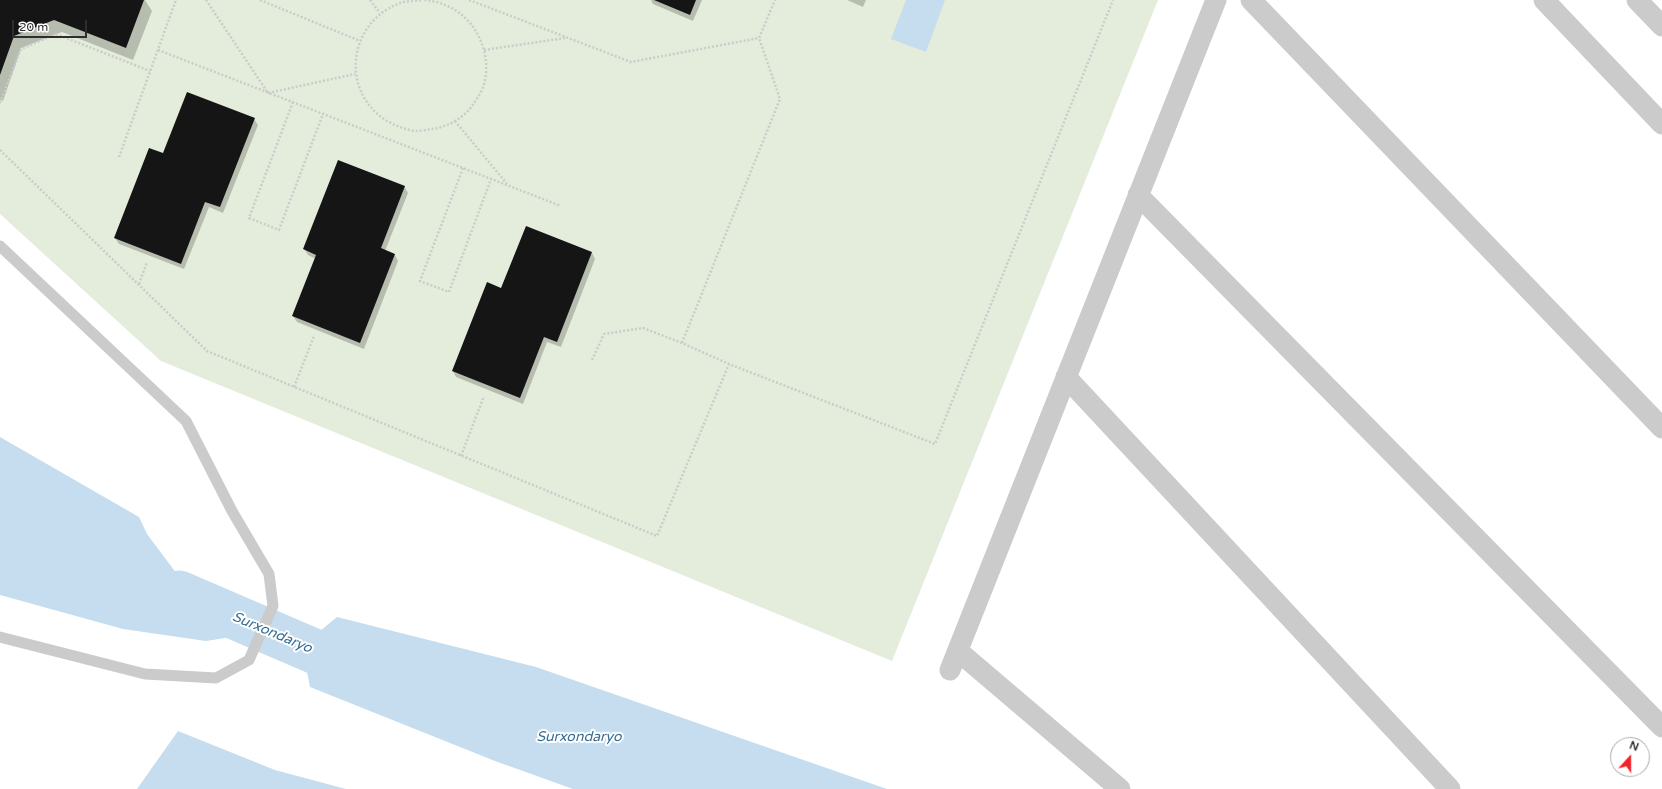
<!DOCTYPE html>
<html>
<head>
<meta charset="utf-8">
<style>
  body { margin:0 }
  #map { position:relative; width:1662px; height:789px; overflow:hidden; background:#fff; font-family:"Varela Round",sans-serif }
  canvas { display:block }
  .north { position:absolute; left:1610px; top:737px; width:40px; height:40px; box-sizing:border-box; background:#fff; border:1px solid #ababab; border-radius:50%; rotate:21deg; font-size:11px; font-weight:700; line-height:16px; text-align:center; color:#2e2e2e }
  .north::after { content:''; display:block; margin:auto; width:14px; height:18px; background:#f2232b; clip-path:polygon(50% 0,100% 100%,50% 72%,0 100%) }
  .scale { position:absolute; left:12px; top:20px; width:75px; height:18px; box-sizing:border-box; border:2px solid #2e2e2e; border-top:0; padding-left:5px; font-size:12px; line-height:14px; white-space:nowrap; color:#2e2e2e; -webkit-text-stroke:3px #fff; paint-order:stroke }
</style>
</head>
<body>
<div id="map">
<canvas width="1662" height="789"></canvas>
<div class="north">N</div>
<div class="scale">20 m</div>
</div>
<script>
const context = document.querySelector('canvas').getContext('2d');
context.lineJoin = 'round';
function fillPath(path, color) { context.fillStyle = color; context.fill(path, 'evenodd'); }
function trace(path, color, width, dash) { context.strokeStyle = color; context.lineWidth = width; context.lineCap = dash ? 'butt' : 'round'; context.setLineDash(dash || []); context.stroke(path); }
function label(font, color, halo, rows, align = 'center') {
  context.font = font + ' "Varela Round",sans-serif'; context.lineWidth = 4; context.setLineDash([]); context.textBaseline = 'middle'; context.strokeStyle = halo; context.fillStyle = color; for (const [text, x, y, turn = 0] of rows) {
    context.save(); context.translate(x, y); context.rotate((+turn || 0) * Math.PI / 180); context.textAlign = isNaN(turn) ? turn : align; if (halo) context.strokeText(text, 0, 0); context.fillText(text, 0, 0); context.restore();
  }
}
fillPath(new Path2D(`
  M 0,0 L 1158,0 L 892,661 L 161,361 L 0,214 Z`), '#e4eddb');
fillPath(new Path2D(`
  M 906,0 L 945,0 L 926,52 L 891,39 Z
  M 0,437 L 139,517 L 147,534 L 180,578 L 235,599 L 238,636 L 206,641 L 123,629 L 0,595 Z
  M 337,617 L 536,667 L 887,789 L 573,789 L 495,761 L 310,687 L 302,646 Z
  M 178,731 L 275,770 L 346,789 L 137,789 Z`), '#c5ddee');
fillPath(new Path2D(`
  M 0,0 L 145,0 L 152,11 L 133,60 L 62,32 L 21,48 L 3,101 L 0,100 Z
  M 651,0 L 702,0 L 693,21 L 653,4 Z
  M 847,0 L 866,0 L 863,7 Z
  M 254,119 L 258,125 L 223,213 L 209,207 L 184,269 L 119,244 L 115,238 L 163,155 Z
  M 404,186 L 408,193 L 385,251 L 395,255 L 398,261 L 364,349 L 297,322 L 293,316 L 316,259 L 308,255 L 304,249 Z
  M 592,253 L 595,259 L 561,347 L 547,342 L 523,404 L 456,377 L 453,371 L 502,290 Z`), '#0003');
trace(new Path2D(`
  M 179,593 L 360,671`), '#c5ddee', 45);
fillPath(new Path2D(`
  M 0,0 L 144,0 L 126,48 L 54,20 L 14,36 L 0,75 Z
  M 654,0 L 696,0 L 690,15 Z
  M 187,92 L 255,118 L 220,207 L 205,202 L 181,264 L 114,238 L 149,148 L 163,153 Z
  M 338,160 L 405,186 L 381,248 L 395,254 L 360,343 L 292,316 L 316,255 L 303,249 Z
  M 526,226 L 592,252 L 557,342 L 544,337 L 520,398 L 452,371 L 487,282 L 501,288 Z`), '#151515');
trace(new Path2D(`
  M 206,0 L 268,93 L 355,74
  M 260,0 L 360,41
  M 370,0 L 380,13
  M 421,0 C 414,1 406,1 400,3 C 347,23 340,92 387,121 C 396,126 406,130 416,131 C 420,131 426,130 431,129 C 445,128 464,118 472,106 C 475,101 479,96 482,90 C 495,58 477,17 445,5 C 439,2 431,1 424,0
  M 469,0 L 631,62 L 759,38 L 775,0
  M 158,50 L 561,206
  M 484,50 L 565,38
  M 293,102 L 249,218 L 279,230 L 323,114
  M 0,103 L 21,49 L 56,34 L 150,71
  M 455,121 L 507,184
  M 0,150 L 207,351 L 657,536 L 729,364 L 935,444 L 1113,0
  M 119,157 L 176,0
  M 463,168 L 420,281 L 449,292 L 491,179
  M 139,284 L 147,262
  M 682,343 L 780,99 L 759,38
  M 592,360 L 604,334 L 643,328 L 682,343 L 729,364
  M 294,387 L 314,336
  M 461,456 L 484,396`), '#cbcbcb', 2.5, [2, 2]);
trace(new Path2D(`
  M 0,246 L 186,421 L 232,511 L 269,574 L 273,606 L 249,660 L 216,678 L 145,674 L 0,637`), '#cbcbcb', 11);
trace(new Path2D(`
  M 1251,0 L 1662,428
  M 1544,0 L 1662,124
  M 1637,0 L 1662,26
  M 1138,195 L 1662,727
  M 1066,377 L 1450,789
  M 958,651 L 1120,789
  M 950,670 L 1216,0`), '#cbcbcb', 21);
label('italic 14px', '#366e96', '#fff', [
  ["Surxondaryo",272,633,23],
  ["Surxondaryo",579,737]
]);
</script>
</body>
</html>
